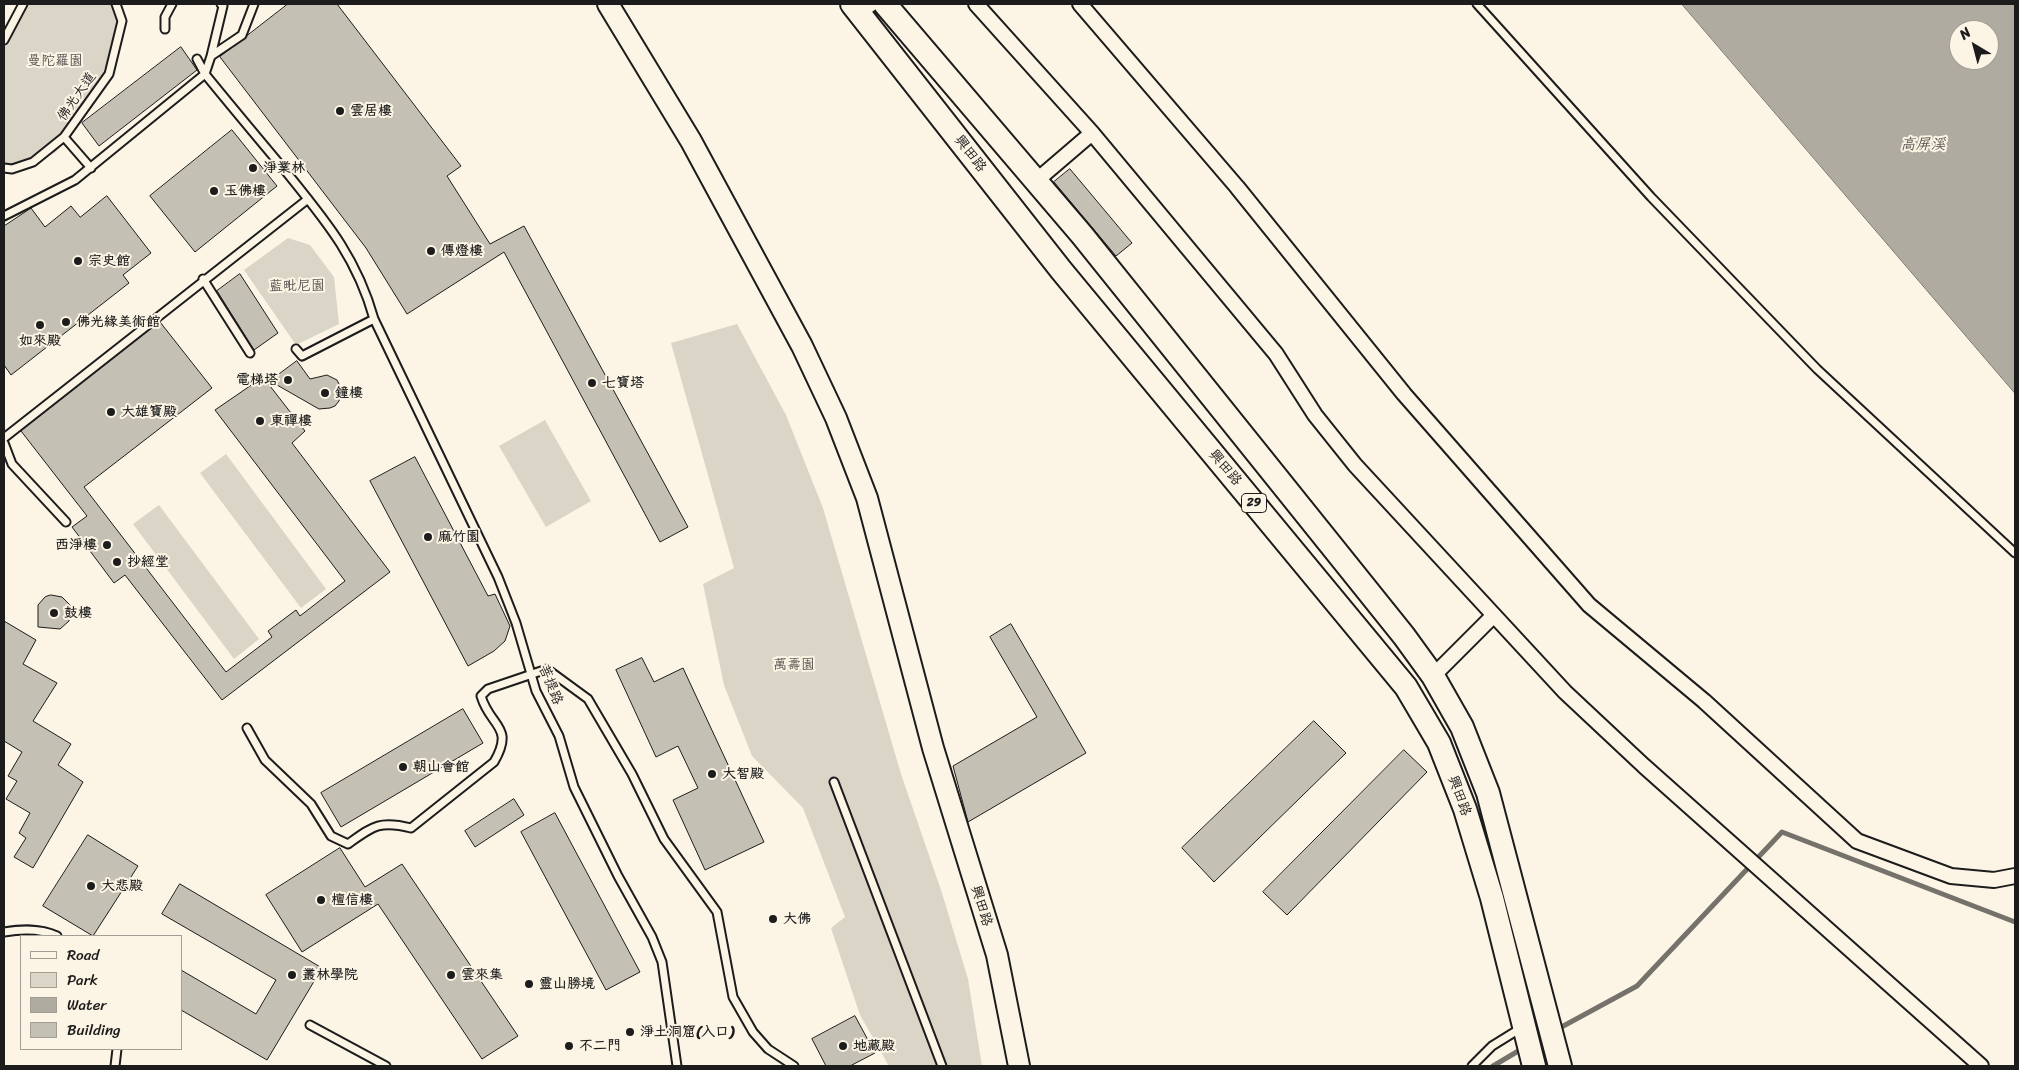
<!DOCTYPE html>
<html>
<head>
<meta charset="utf-8">
<style>
  body { margin:0 }
  #map { position:relative; width:2019px; height:1070px; overflow:hidden; background:#fcf5e5; font-family:Sriracha,sans-serif }
  canvas { display:block }
  .frame { position:absolute; inset:0; border:5px solid #1c1c1c; pointer-events:none }
  .legend { position:absolute; left:20px; top:935px; width:162px; height:115px; box-sizing:border-box; background:#fcf5e5; border:1px solid #a29e95; margin:0; padding:6px 9px; list-style:none; font-size:15px; color:#1c1c1c }
  .legend li { display:flex; align-items:center; gap:10px; height:25px }
  .legend b { width:25px; border:1px solid #a29e95 }
  .north { position:absolute; left:1949px; top:20px; width:50px; height:50px; box-sizing:border-box; background:#fcf5e5; border:1px solid #a29e95; border-radius:50%; rotate:323deg; font-size:14px; font-weight:700; line-height:20px; text-align:center; color:#1c1c1c }
  .north::after { content:''; display:block; margin:auto; width:18px; height:22px; background:#1c1c1c; clip-path:polygon(50% 0,100% 100%,50% 72%,0 100%) }
</style>
</head>
<body>
<div id="map">
<canvas width="2019" height="1070"></canvas>
<div class="frame"></div>
<ul class="legend">
<li><b style="height:6px;background:#fcf5e5"></b>Road</li>
<li><b style="height:14px;background:#dbd5c8"></b>Park</li>
<li><b style="height:14px;background:#b0aba1"></b>Water</li>
<li><b style="height:14px;background:#c4c0b3"></b>Building</li>
</ul>
<div class="north">N</div>
</div>
<script>
const context = document.querySelector('canvas').getContext('2d');
context.lineJoin = 'round';
function fillPath(path, color) { context.fillStyle = color; context.fill(path, 'evenodd'); }
function trace(path, color, width, dash) { context.strokeStyle = color; context.lineWidth = width; context.lineCap = dash ? 'butt' : 'round'; context.setLineDash(dash || []); context.stroke(path); }
function label(font, color, halo, rows, align = 'center') {
  context.font = font + ' Sriracha,"LXGW WenKai TC",sans-serif'; context.lineWidth = 4; context.setLineDash([]); context.textBaseline = 'middle'; context.strokeStyle = halo; context.fillStyle = color; for (const [text, x, y, turn = 0] of rows) {
    context.save(); context.translate(x, y); context.rotate((+turn || 0) * Math.PI / 180); context.textAlign = isNaN(turn) ? turn : align; if (halo) context.strokeText(text, 0, 0); context.fillText(text, 0, 0); context.restore();
  }
}
fillPath(new Path2D(`
  M 28,4 L 113,4 L 119,20 L 96,98 L 56,152 L 16,173 L 4,171 L 4,47 Z
  M 288,238 L 310,245 L 334,277 L 339,324 L 296,345 L 244,270 Z
  M 737,324 L 786,415 L 823,508 L 901,774 L 942,893 L 968,979 L 982,1066 L 889,1066 L 860,1015 L 831,928 L 845,917 L 803,808 L 752,756 L 724,685 L 703,584 L 734,568 L 671,343 Z
  M 545,420 L 591,501 L 546,527 L 499,446 Z
  M 226,454 L 326,589 L 301,608 L 200,473 Z
  M 159,505 L 259,639 L 234,659 L 133,524 Z`), '#dbd5c8');
const water = new Path2D(`
  M 1682,4 L 2015,4 L 2015,393 ZM 1959,30 L 1989,30 L 1989,60 L 1959,60 Z`);
fillPath(water, '#b0aba1');
trace(water, '#75726c', 1);
trace(new Path2D(`
  M 1556,1030 L 1637,986 L 1782,832 L 2015,922
  M 1493,1066 L 1525,1047`), '#75726c', 5);
const building = new Path2D(`
  M 288,4 L 337,4 L 461,166 L 447,176 L 490,244 L 524,226 L 688,527 L 660,542 L 504,252 L 407,314 L 366,248 L 220,57 Z
  M 181,47 L 197,70 L 99,146 L 82,123 Z
  M 232,130 L 277,186 L 195,252 L 150,196 Z
  M 1070,169 L 1132,243 L 1116,256 L 1054,182 Z
  M 107,196 L 151,253 L 123,275 L 129,283 L 11,375 L 4,365 L 4,226 L 31,208 L 45,227 L 71,206 L 80,217 Z
  M 240,274 L 278,333 L 254,350 L 217,291 Z
  M 160,322 L 212,388 L 84,487 L 226,672 L 272,637 L 268,631 L 296,610 L 300,616 L 345,581 L 215,410 L 263,377 L 305,431 L 292,443 L 390,572 L 222,700 L 125,575 L 114,583 L 72,527 L 87,516 L 21,431 Z
  M 297,361 L 310,379 L 327,375 L 337,380 L 342,390 L 339,401 L 335,406 L 330,408 L 319,409 L 270,381 Z
  M 415,457 L 488,596 L 495,594 L 510,626 L 505,641 L 494,651 L 468,666 L 370,481 Z
  M 51,595 L 62,597 L 70,605 L 71,610 L 69,621 L 60,629 L 38,627 L 38,605 L 45,597 Z
  M 4,621 L 36,640 L 23,664 L 57,683 L 33,721 L 71,744 L 58,765 L 83,782 L 33,868 L 14,857 L 26,838 L 19,833 L 30,813 L 6,799 L 17,781 L 8,776 L 22,752 L 4,741 Z
  M 1011,624 L 1086,753 L 968,822 L 953,766 L 1037,717 L 990,637 Z
  M 642,658 L 654,682 L 683,668 L 764,842 L 705,870 L 673,800 L 698,788 L 678,746 L 656,757 L 616,670 Z
  M 463,709 L 483,743 L 341,827 L 321,793 Z
  M 1314,721 L 1346,753 L 1214,882 L 1182,848 Z
  M 1404,750 L 1427,772 L 1287,915 L 1263,892 Z
  M 514,799 L 524,815 L 475,847 L 465,831 Z
  M 555,813 L 640,972 L 606,990 L 521,832 Z
  M 88,835 L 138,866 L 93,936 L 43,906 Z
  M 340,848 L 365,887 L 402,864 L 518,1036 L 482,1059 L 378,904 L 302,952 L 266,895 Z
  M 180,884 L 322,968 L 267,1060 L 181,1010 L 181,970 L 256,1014 L 276,980 L 162,914 Z
  M 855,1016 L 875,1053 L 850,1066 L 826,1066 L 812,1039 Z`);
fillPath(building, '#c4c0b3');
trace(building, '#1c1c1c', 1);
const lane = new Path2D(`
  M 1477,4 L 1651,197 L 1817,369 L 2015,553
  M 165,29 L 165,17 L 172,4
  M 4,40 L 23,4
  M 211,56 L 223,6 L 221,4
  M 197,59 L 205,74 C 231,106 257,137 283,168 C 324,219 356,255 374,319 L 498,577 L 516,623 L 536,691 L 559,736 L 574,787 L 618,876 L 652,937 L 662,962 L 677,1066
  M 64,137 L 91,168
  M 4,168 L 12,169 L 33,162 L 64,137 L 109,74 L 122,21 L 116,4
  M 4,216 L 75,180 L 205,74 L 211,56 L 242,35 L 254,4
  M 203,279 L 250,353
  M 296,349 L 302,356 L 374,319
  M 4,438 L 308,199
  M 4,443 L 12,464 L 66,522
  M 247,728 L 265,760 L 311,804 L 331,836 L 348,844 C 373,826 380,820 411,828 L 494,762 C 515,726 490,727 481,696 L 488,689 L 547,669 L 588,699 L 632,774 L 664,839 L 717,912 L 733,997 L 753,1032 L 768,1049 L 794,1066
  M 834,782 L 942,1066
  M 4,932 C 22,929 40,928 57,936
  M 310,1025 L 386,1066
  M 115,1066 L 117,1049
  M 1472,1066 L 1492,1046 L 1521,1028`);
const street = new Path2D(`
  M 976,4 L 1092,133 L 1276,354 L 1315,415 L 1355,465 L 1565,692 L 1644,766 L 1981,1066
  M 1080,4 L 1237,187 L 1404,394 L 1589,605 L 1704,701 L 1857,841 L 1951,876 L 1994,880 L 2015,876
  M 859,13 L 871,4
  M 1036,181 L 1092,133
  M 1433,676 L 1493,616`);
const secondary = new Path2D(`
  M 608,4 L 691,141 L 802,346 L 836,418 L 867,498 L 933,748 L 997,955 L 1019,1066`);
const primary = new Path2D(`
  M 852,4 L 1061,270 L 1406,687 L 1439,743 L 1465,809 L 1492,898 L 1534,1066
  M 885,4 L 1082,235 L 1404,636 L 1433,676 L 1462,727 L 1488,793 L 1560,1066`);
trace(lane, '#1c1c1c', 11);
trace(street, '#1c1c1c', 18);
trace(secondary, '#1c1c1c', 24);
trace(primary, '#1c1c1c', 26);
trace(lane, '#fcf5e5', 7);
trace(street, '#fcf5e5', 14);
trace(secondary, '#fcf5e5', 20);
trace(primary, '#fcf5e5', 22);
for (const [x, y, r, color] of [
  [340,111,5,"#1c1c1c"],
  [253,168,5,"#1c1c1c"],
  [214,191,5,"#1c1c1c"],
  [431,251,5,"#1c1c1c"],
  [78,261,5,"#1c1c1c"],
  [66,322,5,"#1c1c1c"],
  [40,325,5,"#1c1c1c"],
  [288,380,5,"#1c1c1c"],
  [592,383,5,"#1c1c1c"],
  [325,393,5,"#1c1c1c"],
  [111,412,5,"#1c1c1c"],
  [260,421,5,"#1c1c1c"],
  [428,537,5,"#1c1c1c"],
  [107,545,5,"#1c1c1c"],
  [117,562,5,"#1c1c1c"],
  [54,613,5,"#1c1c1c"],
  [403,767,5,"#1c1c1c"],
  [712,774,5,"#1c1c1c"],
  [91,886,5,"#1c1c1c"],
  [321,900,5,"#1c1c1c"],
  [773,919,5,"#1c1c1c"],
  [292,975,5,"#1c1c1c"],
  [451,975,5,"#1c1c1c"],
  [529,984,5,"#1c1c1c"],
  [630,1032,5,"#1c1c1c"],
  [569,1046,5,"#1c1c1c"],
  [843,1046,5,"#1c1c1c"]
]) { const dot = new Path2D(); dot.arc(x, y, r, 0, 2 * Math.PI); context.fillStyle = color; context.fill(dot); trace(dot, '#fcf5e5', 2); }
for (const [x, y, w] of [
  [1254,503,25]
]) { const box = new Path2D(); box.roundRect(x - w / 2, y - 9.5, w, 19, 4); context.fillStyle = '#fcf5e5'; context.fill(box); trace(box, '#1c1c1c', 1); }
label('bold 12px', '#1c1c1c', null, [
  ["29",1254,503]
]);
label('14px', '#555450', '#fcf5e5', [
  ["曼陀羅園",55,61],
  ["藍毗尼園",297,286],
  ["萬壽園",794,665]
]);
label('14px', '#1c1c1c', '#fcf5e5', [
  ["佛光大道",77,97,-55],
  ["興田路",970,154,52],
  ["興田路",1225,468,50],
  ["菩提路",550,685,68],
  ["興田路",1459,796,70],
  ["興田路",981,906,73]
]);
label('bold 14px', '#1c1c1c', '#fcf5e5', [
  ["雲居樓",350,111],
  ["淨業林",263,168],
  ["玉佛樓",224,191],
  ["傳燈樓",441,251],
  ["宗史館",88,261],
  ["佛光緣美術館",76,322],
  ["如來殿",40,341,"center"],
  ["電梯塔",278,380,"right"],
  ["七寶塔",602,383],
  ["鐘樓",335,393],
  ["大雄寶殿",121,412],
  ["東禪樓",270,421],
  ["麻竹園",438,537],
  ["西淨樓",97,545,"right"],
  ["抄經堂",127,562],
  ["鼓樓",64,613],
  ["朝山會館",413,767],
  ["大智殿",722,774],
  ["大悲殿",101,886],
  ["檀信樓",331,900],
  ["大佛",783,919],
  ["叢林學院",302,975],
  ["雲來集",461,975],
  ["靈山勝境",539,984],
  ["淨土洞窟(入口)",640,1032],
  ["不二門",579,1046],
  ["地藏殿",853,1046]
], 'left');
label('italic 15px', '#575551', '#fcf5e5', [
  ["高屏溪",1923,145]
]);
</script>
</body>
</html>
